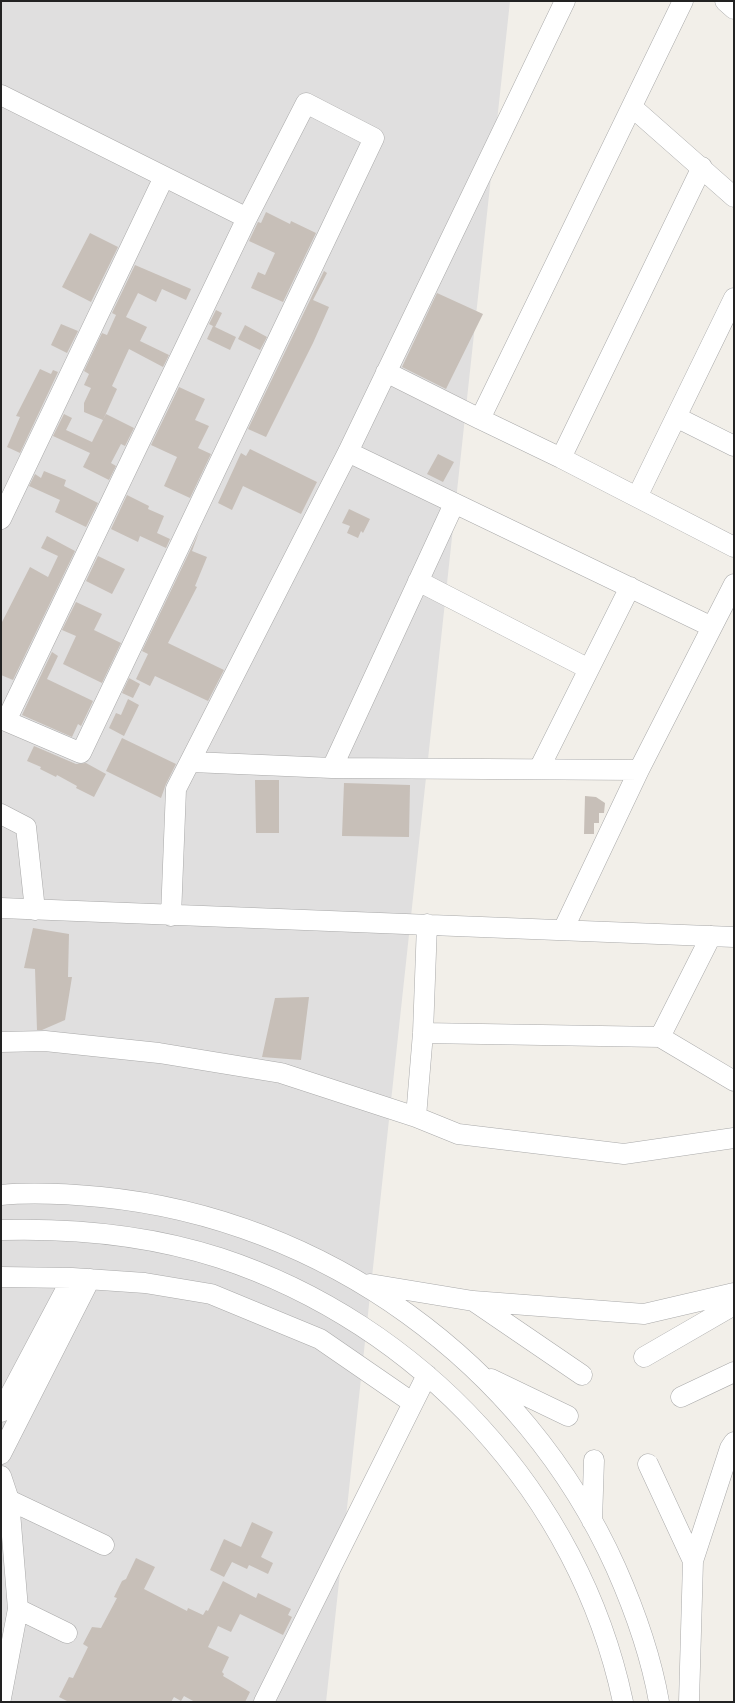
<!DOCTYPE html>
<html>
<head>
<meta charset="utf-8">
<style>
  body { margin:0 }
  #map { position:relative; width:735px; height:1703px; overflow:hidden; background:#f2efe9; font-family:"DM Sans",sans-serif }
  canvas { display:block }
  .frame { position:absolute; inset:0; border:2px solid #222; pointer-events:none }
</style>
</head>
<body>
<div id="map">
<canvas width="735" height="1703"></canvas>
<div class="frame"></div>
</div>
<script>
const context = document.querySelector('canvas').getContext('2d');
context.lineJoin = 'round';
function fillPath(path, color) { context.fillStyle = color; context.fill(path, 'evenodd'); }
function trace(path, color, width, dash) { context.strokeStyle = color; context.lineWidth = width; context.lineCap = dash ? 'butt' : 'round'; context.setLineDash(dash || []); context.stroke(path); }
fillPath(new Path2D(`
  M 1,1 L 510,1 L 326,1702 L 1,1702 Z`), '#e0dfdf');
fillPath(new Path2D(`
  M 266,212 L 290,224 L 291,221 L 316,233 L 283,302 L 251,288 L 258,272 L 265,275 L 275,253 L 249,241 L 258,222 L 261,223 Z
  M 90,233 L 118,247 L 91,302 L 62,287 Z
  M 135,265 L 191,289 L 186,300 L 162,289 L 156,302 L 138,293 L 126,317 L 147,327 L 140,341 L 169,355 L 163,367 L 129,349 L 112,386 L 117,389 L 103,420 L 84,412 L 84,403 L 91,388 L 84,385 L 89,374 L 84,371 L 102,333 L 107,335 L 116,315 L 112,313 Z
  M 324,271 L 327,273 L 313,300 L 329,307 L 313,343 L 266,437 L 248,429 Z
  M 437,293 L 483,314 L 446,389 L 402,367 Z
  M 216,310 L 222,313 L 215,327 L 209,324 Z
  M 61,324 L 78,331 L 67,353 L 51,345 Z
  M 245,325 L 267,337 L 260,350 L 238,339 Z
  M 213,326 L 236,337 L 230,350 L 207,339 Z
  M 40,369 L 51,374 L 53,370 L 58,372 L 20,453 L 7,447 L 20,417 L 16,416 Z
  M 179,387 L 205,399 L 195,420 L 209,426 L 198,448 L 211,454 L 190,498 L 164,486 L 177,457 L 151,445 Z
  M 64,414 L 72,418 L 66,430 L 92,442 L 106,414 L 134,428 L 125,446 L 121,444 L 111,463 L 116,466 L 109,480 L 83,467 L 90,453 L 53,436 Z
  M 250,449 L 317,482 L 301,514 L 243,486 L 232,510 L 218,503 L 241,453 L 246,456 Z
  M 438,454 L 454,462 L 443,482 L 427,474 Z
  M 44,471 L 66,480 L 64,486 L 98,503 L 86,527 L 55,512 L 60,500 L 29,486 L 35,474 L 41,478 Z
  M 127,495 L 149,506 L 148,509 L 164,516 L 157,533 L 170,539 L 166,548 L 140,536 L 138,542 L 111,529 Z
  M 349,509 L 370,519 L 363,533 L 361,531 L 358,538 L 347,533 L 350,526 L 342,523 Z
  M 199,532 L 192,551 L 207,557 L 195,586 L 197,587 L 168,643 L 224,670 L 208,701 L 155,676 L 150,686 L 136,679 L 148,654 L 142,651 Z
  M 47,536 L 75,551 L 13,680 L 1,675 L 1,624 L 30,567 L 48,577 L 58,556 L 41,548 Z
  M 98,556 L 125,569 L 112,594 L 86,581 Z
  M 76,602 L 102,614 L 94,630 L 121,643 L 102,683 L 63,664 L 76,636 L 62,630 Z
  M 52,652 L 58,656 L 47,679 L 93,701 L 81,726 L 78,724 L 72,737 L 22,715 Z
  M 129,678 L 140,684 L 133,698 L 122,693 Z
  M 128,699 L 139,705 L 124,736 L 109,728 L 116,713 L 121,715 Z
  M 122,738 L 176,764 L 166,784 L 161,798 L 106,771 Z
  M 34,746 L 76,764 L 86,763 L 106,774 L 94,797 L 76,788 L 77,786 L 57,775 L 56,777 L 40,769 L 41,767 L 27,761 Z
  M 255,780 L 279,780 L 279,833 L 256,833 Z
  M 344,783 L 410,785 L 409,837 L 342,836 Z
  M 585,796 L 596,797 L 605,803 L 604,813 L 599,813 L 599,823 L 594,823 L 594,834 L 584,834 Z
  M 33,928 L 69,934 L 68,977 L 72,977 L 65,1020 L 42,1030 L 37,1030 L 35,969 L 24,968 Z
  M 309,997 L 301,1060 L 262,1057 L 275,998 Z
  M 252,1522 L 273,1532 L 261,1557 L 273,1563 L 268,1574 L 249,1565 L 247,1569 L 232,1562 L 224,1577 L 210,1570 L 224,1539 L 241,1547 Z
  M 136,1558 L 155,1567 L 144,1589 L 187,1611 L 188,1608 L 203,1615 L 206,1610 L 208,1611 L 223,1581 L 256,1598 L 258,1593 L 291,1609 L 288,1615 L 292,1617 L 283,1635 L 240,1614 L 231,1632 L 218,1626 L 208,1647 L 229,1657 L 222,1672 L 224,1674 L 223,1676 L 250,1692 L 245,1702 L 195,1702 L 184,1696 L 181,1701 L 174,1697 L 171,1702 L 69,1702 L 59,1697 L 69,1677 L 73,1678 L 88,1647 L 83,1644 L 92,1627 L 101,1628 L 117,1598 L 114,1597 L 122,1581 L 126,1579 Z`), '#c7bfb8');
const minor = new Path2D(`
  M 683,1 L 480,419 L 561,458 L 734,547
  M 725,1 L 734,9
  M 1,95 L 247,218
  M 306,103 L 374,138 L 81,753 L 6,721 L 247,218 Z
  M 632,107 L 734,197
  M 386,372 L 480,419
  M 676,417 L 734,446
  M 348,452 L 712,627
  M 561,458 L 702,167
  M 637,497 L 734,298
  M 1,519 L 164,177
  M 418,581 L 589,669
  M 192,762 L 332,768 L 639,770
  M 332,768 L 454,504
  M 539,769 L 630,587
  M 1,814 L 26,827 L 35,910
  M 1,908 L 734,937
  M 171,916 L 176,789 L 348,452 L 565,1
  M 563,930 L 639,770 L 734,584
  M 423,1033 L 660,1037 L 734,1081
  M 660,1037 L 711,936
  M 1,1042 L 45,1041 L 159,1053 L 281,1073 L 416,1117 L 458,1134 L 624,1154 L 734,1138
  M 416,1117 L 423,1033 L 427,924
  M 1,1195 C 34,1192 68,1194 101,1197 C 324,1219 524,1363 616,1568 C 635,1611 651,1656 659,1702
  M 1,1230 C 75,1228 149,1235 220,1258 C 420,1324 579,1494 623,1702
  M 1,1277 L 72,1278 L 145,1283 L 211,1294 L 320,1339 L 413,1403
  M 370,1284 L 473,1301 L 644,1314 L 734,1293
  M 475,1302 L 582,1375
  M 644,1357 L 734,1305
  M 491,1379 L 568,1416
  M 681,1397 L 734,1372
  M 1,1412 L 72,1278
  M 1,1454 L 90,1279
  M 648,1464 L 693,1561
  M 1,1476 L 9,1500 L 18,1609 L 1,1698
  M 9,1500 L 104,1545
  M 592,1521 L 594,1460
  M 18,1609 L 67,1633
  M 264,1702 L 427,1375
  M 689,1702 L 693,1561 L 730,1448 L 734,1442`);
trace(minor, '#a9a9a9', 21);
trace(minor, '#fff', 20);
</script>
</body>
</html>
